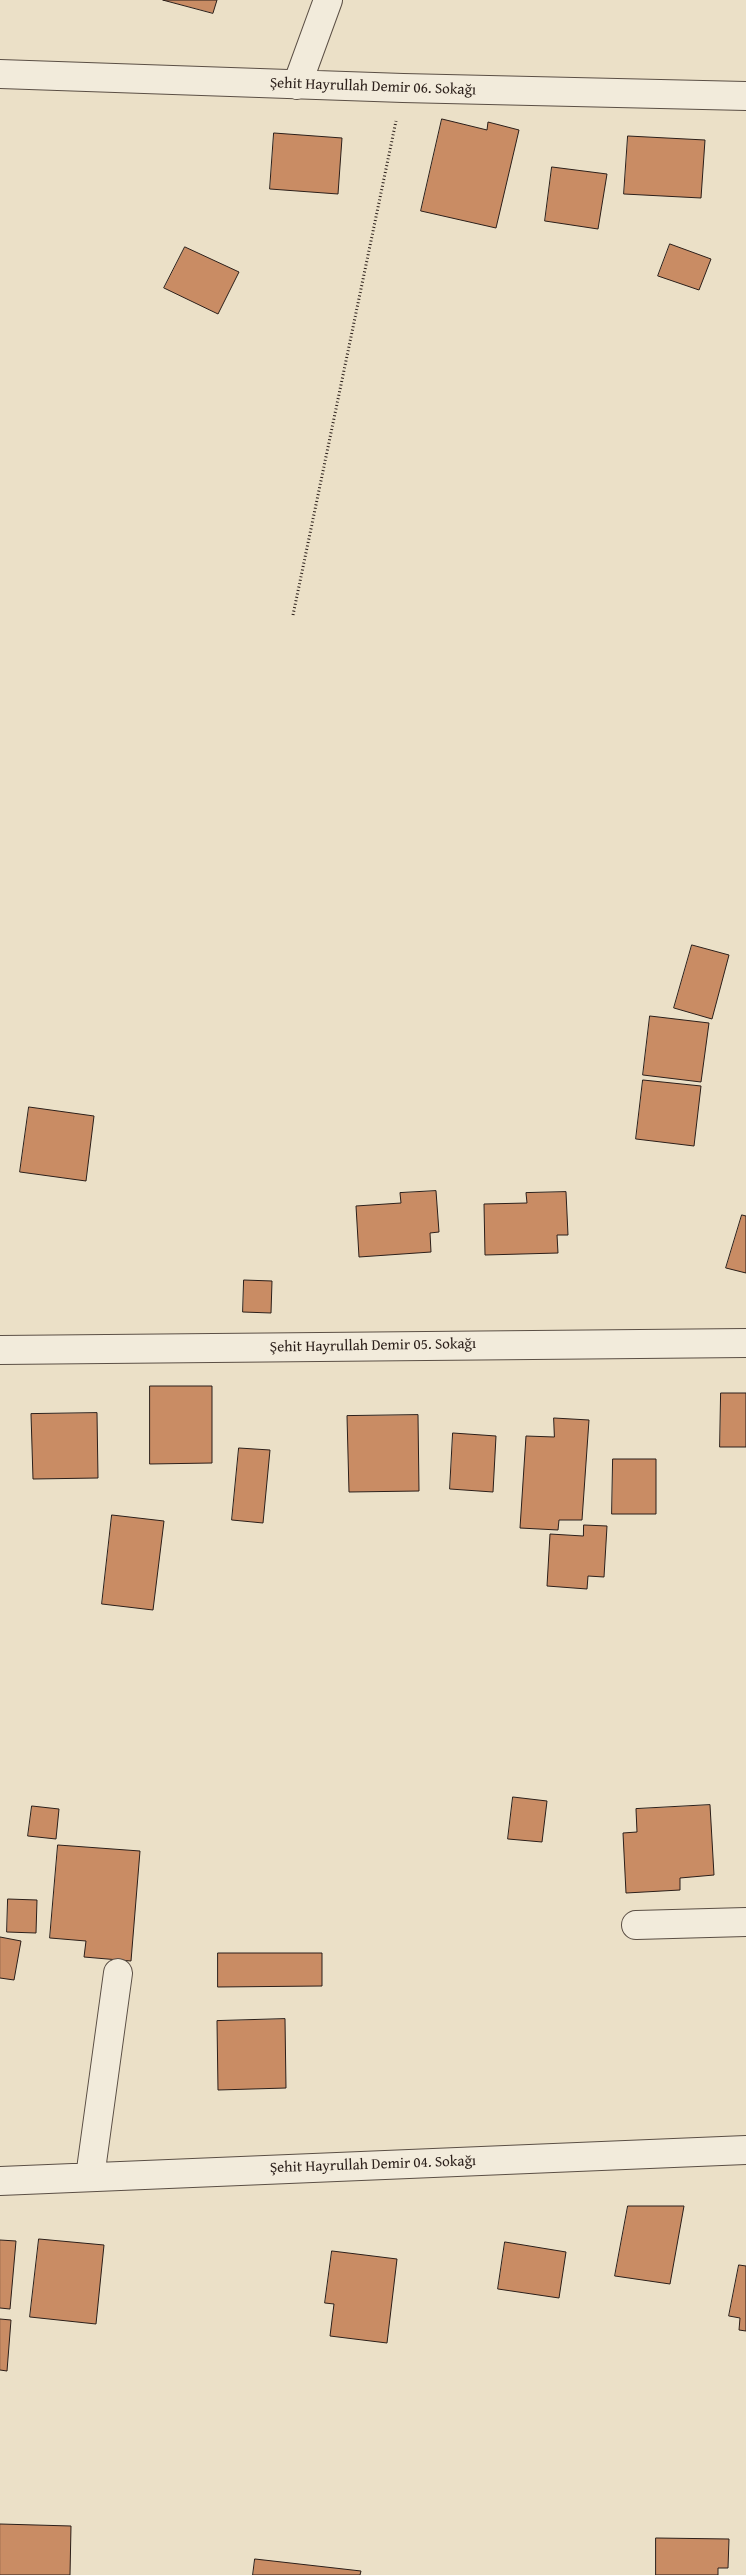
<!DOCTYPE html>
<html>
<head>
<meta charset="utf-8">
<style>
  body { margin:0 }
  canvas { display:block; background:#ebe0c7 }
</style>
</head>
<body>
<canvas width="746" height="2575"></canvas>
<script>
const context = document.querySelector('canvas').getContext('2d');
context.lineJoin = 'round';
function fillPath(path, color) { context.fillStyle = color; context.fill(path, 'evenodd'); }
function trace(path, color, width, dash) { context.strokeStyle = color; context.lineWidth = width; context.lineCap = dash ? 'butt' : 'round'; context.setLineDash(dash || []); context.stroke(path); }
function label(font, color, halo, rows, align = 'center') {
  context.font = font + ' "Gentium Book Plus",serif'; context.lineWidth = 4.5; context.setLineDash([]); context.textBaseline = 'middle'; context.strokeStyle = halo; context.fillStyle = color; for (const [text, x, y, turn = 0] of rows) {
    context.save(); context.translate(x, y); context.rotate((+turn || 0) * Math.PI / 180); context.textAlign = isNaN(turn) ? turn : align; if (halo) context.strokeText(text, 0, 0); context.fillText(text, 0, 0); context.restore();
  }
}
const building = new Path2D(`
  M 163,0 L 217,0 L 213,13 Z
  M 442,119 L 487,130 L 488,122 L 519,130 L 496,228 L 421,211 Z
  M 274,133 L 342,138 L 338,194 L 270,189 Z
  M 628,136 L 705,140 L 701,198 L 624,194 Z
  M 552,167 L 607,174 L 598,229 L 545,221 Z
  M 670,244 L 711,259 L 699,290 L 658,276 Z
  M 185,247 L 239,272 L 218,314 L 164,288 Z
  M 692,945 L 729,955 L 712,1019 L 674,1008 Z
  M 650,1016 L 709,1023 L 701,1082 L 643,1075 Z
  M 643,1080 L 701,1086 L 694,1146 L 636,1139 Z
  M 29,1107 L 94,1116 L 86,1181 L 20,1172 Z
  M 436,1191 L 439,1232 L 430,1233 L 431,1252 L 359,1257 L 356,1206 L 401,1203 L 400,1193 Z
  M 566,1192 L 568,1235 L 557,1235 L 558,1253 L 485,1255 L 484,1204 L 527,1203 L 526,1193 Z
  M 742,1215 L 746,1216 L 746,1273 L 726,1268 Z
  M 244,1280 L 272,1281 L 271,1313 L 243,1312 Z
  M 150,1386 L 212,1386 L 212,1463 L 150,1464 Z
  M 721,1393 L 746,1393 L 746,1447 L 720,1447 Z
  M 97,1413 L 98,1478 L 33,1479 L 31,1414 Z
  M 418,1415 L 419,1491 L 349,1492 L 347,1416 Z
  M 554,1418 L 589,1420 L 582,1520 L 559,1520 L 558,1530 L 520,1528 L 526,1436 L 554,1437 Z
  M 453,1433 L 496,1436 L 493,1492 L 450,1489 Z
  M 239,1448 L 270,1450 L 263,1523 L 232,1520 Z
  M 613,1459 L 656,1459 L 656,1514 L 612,1514 Z
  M 112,1515 L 164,1521 L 153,1610 L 102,1604 Z
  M 584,1525 L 607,1526 L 604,1577 L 588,1576 L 587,1589 L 547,1586 L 550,1534 L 583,1536 Z
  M 513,1797 L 547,1801 L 542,1842 L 508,1839 Z
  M 710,1805 L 714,1875 L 680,1878 L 680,1890 L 626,1893 L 623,1833 L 637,1832 L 636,1809 Z
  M 32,1806 L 59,1809 L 56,1839 L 28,1836 Z
  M 58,1845 L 140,1851 L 131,1961 L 84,1957 L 86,1941 L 50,1938 Z
  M 8,1899 L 37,1900 L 36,1933 L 7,1932 Z
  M 0,1937 L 21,1941 L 14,1980 L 0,1978 Z
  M 218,1953 L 322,1953 L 322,1986 L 218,1987 Z
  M 285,2019 L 286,2088 L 218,2090 L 217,2021 Z
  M 628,2206 L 684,2206 L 670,2284 L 615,2276 Z
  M 39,2239 L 104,2245 L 96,2324 L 30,2317 Z
  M 0,2240 L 16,2241 L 10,2309 L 0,2308 Z
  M 505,2242 L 566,2252 L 559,2298 L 498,2289 Z
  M 332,2251 L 397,2259 L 387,2343 L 330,2336 L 334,2304 L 325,2303 Z
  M 739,2265 L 746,2266 L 746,2331 L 739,2330 L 740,2318 L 729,2316 Z
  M 0,2319 L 11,2320 L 7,2371 L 0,2370 Z
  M 0,2524 L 71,2526 L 70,2575 L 0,2575 Z
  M 656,2538 L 729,2539 L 728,2568 L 718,2568 L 718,2575 L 656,2575 Z
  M 255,2559 L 361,2571 L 360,2575 L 253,2575 Z`);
fillPath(building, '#c98c64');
trace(building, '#2b1f1a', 1);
const street = new Path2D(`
  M 0,74 L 403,88 L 746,96
  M 297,85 L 328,0
  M 0,1350 L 746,1343
  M 636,1925 L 746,1922
  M 90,2177 L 118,1973
  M 0,2181 L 746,2150`);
trace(street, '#5b4f45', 30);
trace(new Path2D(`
  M 293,615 L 396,121`), '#2b1f1a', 3, [1, 2.5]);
trace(street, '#f2ebdb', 28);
label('15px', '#2b1f1a', '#f2ebdb', [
  ["Şehit Hayrullah Demir 06. Sokağı",373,87,2],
  ["Şehit Hayrullah Demir 05. Sokağı",373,1346,-1],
  ["Şehit Hayrullah Demir 04. Sokağı",373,2165,-2]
]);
</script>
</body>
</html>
